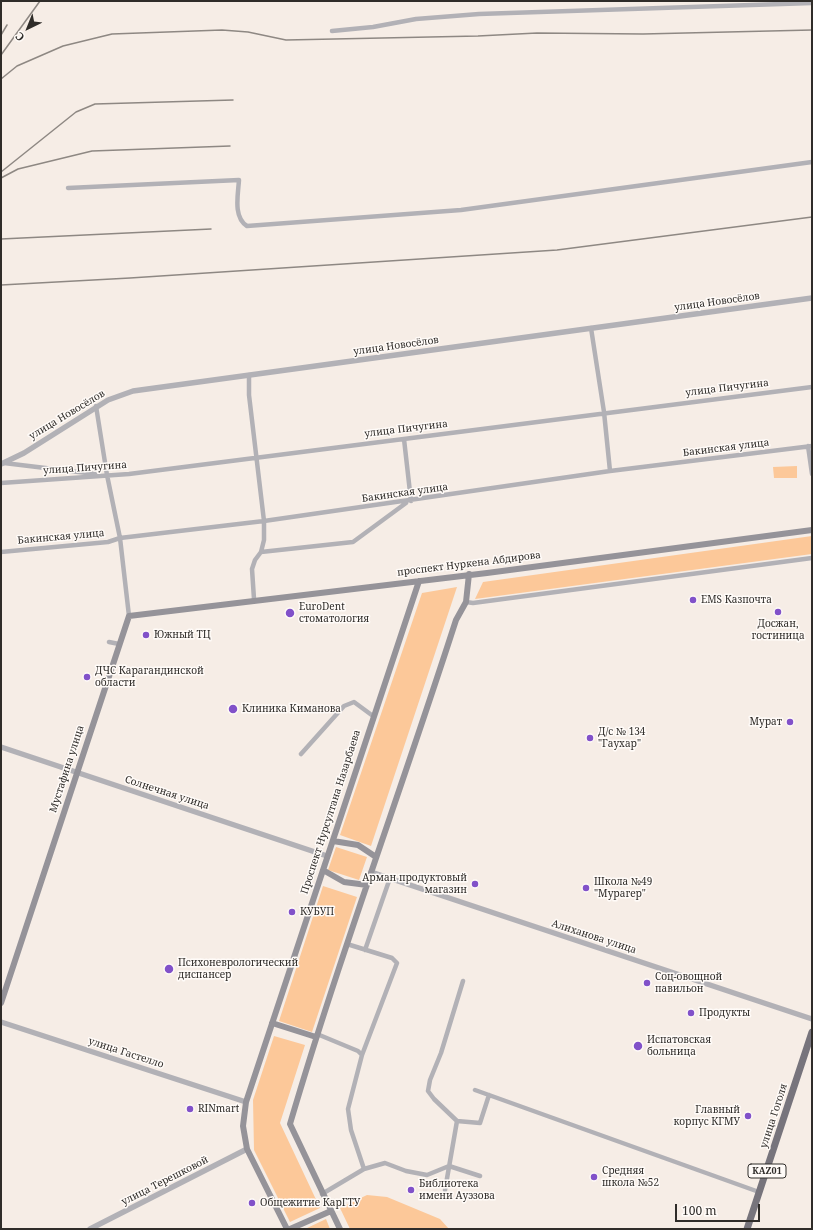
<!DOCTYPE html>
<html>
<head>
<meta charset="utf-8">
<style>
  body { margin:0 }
  #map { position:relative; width:813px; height:1230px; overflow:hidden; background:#f6ede6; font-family:"Noto Serif",serif }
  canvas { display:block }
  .frame { position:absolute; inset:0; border:2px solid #2f2c29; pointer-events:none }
  .north { position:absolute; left:8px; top:8px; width:40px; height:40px; -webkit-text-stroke:3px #fffbf8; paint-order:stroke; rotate:223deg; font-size:11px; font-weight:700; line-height:16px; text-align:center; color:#2f2c29 }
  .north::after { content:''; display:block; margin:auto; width:14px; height:18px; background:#2f2c29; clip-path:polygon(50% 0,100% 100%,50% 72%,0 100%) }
  .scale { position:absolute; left:675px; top:1204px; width:85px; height:18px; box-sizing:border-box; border:2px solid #2f2c29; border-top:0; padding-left:5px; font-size:12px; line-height:14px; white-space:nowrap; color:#2f2c29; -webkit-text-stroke:3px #fffbf8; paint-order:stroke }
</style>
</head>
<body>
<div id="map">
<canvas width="813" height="1230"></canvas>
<div class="frame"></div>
<div class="north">С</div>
<div class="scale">100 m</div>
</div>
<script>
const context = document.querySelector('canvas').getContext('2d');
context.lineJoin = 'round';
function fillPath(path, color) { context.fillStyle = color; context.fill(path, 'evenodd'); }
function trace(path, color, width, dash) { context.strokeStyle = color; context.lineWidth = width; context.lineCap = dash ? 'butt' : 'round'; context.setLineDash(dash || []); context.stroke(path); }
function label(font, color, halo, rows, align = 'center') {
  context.font = font + ' "Noto Serif",serif'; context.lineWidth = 3; context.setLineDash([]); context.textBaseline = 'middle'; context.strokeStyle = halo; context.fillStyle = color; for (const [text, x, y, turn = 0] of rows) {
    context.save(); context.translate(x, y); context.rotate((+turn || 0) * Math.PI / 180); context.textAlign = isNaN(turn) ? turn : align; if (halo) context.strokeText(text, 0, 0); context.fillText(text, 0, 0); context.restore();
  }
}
fillPath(new Path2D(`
  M 797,466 L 797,478 L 774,478 L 773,467 Z
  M 812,536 L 812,554 L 475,599 L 483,582 Z
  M 457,587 L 371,846 L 340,835 L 422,593 Z
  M 336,847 L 367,857 L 359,880 L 328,870 Z
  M 323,886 L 357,897 L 312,1032 L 279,1021 Z
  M 274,1036 L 305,1045 L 280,1123 L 320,1208 L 290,1222 L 254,1150 L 253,1100 Z
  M 367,1195 L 387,1197 L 440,1219 L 449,1229 L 350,1229 L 340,1208 Z
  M 326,1219 L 330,1229 L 305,1229 Z`), '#fcc899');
trace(new Path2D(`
  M 332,31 L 373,27 L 416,19 L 479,14 L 812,3
  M 68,188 L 239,180 C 238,195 233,217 247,226 L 461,210 L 812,162
  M 591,328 L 604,412 L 610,471
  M 249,375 L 249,395 L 264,521 L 264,540 L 261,552 L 255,560 L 252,569 L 254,599
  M 96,406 L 107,475 L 120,538 L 129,616
  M 404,439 L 411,501
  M 808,446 L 812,474
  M 4,463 L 95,474
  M 1,483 L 129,474 L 812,387
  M 1,552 L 108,542 L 120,538 L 264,521 L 610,471 L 812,446
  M 261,552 L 353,542 L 406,503
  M 466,602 L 473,603 L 812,558
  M 109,642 L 119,644
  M 301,754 L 344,706 L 354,702 L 373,716
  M 347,944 L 392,958 L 397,963 L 362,1055
  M 365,950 L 390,878
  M 317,1034 L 358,1051 L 362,1055 L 348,1109 L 351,1130 L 364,1169
  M 475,1090 L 759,1192
  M 457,1121 L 434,1099 L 428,1091 L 430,1080 L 441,1053 L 463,981
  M 445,1190 L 457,1121 L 480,1123 L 489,1095
  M 322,1194 L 364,1169 L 385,1163 L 406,1171 L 427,1175 L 449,1166 L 480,1176`), '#b2b1b6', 4.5);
trace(new Path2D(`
  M 1,464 L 24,453 L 108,400 L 133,391 L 812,298
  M 1,747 L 327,856
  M 371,872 L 812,1019
  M 1,1022 L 246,1102
  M 90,1229 L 247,1149`), '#b2b1b6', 5.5);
trace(new Path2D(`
  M 333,841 L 358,845 L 376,857
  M 323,870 L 344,882 L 367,885
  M 1,1003 L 129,616 L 487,573 L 812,530
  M 272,1023 L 316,1037
  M 287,1229 L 247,1149 L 243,1126 L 246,1102 L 419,581
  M 290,1229 L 331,1211
  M 340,1229 L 290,1124 C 340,954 402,788 456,620 L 466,602 L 469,574`), '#959399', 6);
trace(new Path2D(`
  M 747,1229 L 812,1032`), '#77747c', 7);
trace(new Path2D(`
  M 1,35 L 7,25
  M 1,55 L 40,1
  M 1,79 L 17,66 L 63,46 L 112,34 L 222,30 L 248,32 L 286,40 L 478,36 L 537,33 L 643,34 L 812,30
  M 1,172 L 76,112 L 95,104 L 233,100
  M 1,178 L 18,169 L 92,151 L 230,146
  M 1,239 L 211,229
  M 1,285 L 130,278 L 557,250 L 812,217`), '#8e8883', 1.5);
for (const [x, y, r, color] of [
  [693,600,4,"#8151c9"],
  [778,612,4,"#8151c9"],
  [290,613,5,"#8151c9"],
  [146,635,4,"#8151c9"],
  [87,677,4,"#8151c9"],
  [233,709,5,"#8151c9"],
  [790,722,4,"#8151c9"],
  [590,738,4,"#8151c9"],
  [475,884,4,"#8151c9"],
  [586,888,4,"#8151c9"],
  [292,912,4,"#8151c9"],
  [169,969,5,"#8151c9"],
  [647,983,4,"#8151c9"],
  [691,1013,4,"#8151c9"],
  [638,1046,5,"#8151c9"],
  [190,1109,4,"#8151c9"],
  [748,1116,4,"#8151c9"],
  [594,1177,4,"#8151c9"],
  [411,1190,4,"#8151c9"],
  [252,1203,4,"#8151c9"]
]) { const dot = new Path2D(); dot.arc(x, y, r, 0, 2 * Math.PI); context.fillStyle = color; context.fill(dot); trace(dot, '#fffbf8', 1.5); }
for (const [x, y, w] of [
  [767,1171,38]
]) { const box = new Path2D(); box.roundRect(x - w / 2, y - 7, w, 14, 3); context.fillStyle = '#fffbf8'; context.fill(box); trace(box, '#2f2c29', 1); }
label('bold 9px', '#2f2c29', null, [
  ["KАZ01",767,1171]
]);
label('10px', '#2f2c29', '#fffbf8', [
  ["улица Новосёлов",717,302,-8],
  ["улица Новосёлов",396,346,-8],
  ["улица Пичугина",727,388,-7],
  ["улица Новосёлов",67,415,-31],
  ["улица Пичугина",406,429,-7],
  ["Бакинская улица",726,448,-7],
  ["улица Пичугина",85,468,-4],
  ["Бакинская улица",405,493,-8],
  ["Бакинская улица",61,537,-5],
  ["проспект Нуркена Абдирова",469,564,-7],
  ["Мустафина улица",67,769,-72],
  ["Солнечная улица",167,793,18],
  ["Проспект Нурсултана Назарбаева",331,812,-72],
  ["Алиханова улица",594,937,18],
  ["улица Гастелло",126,1053,18],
  ["улица Гоголя",774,1116,-72],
  ["улица Терешковой",165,1181,-27]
]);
label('10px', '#2f2c29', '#fffbf8', [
  ["EMS Казпочта",701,600],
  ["EuroDent",299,607],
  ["стоматология",299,619],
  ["Досжан,",778,624,"center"],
  ["гостиница",778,636,"center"],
  ["Южный ТЦ",154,635],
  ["ДЧС Карагандинской",95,671],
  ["области",95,683],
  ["Клиника Киманова",242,709],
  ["Мурат",782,722,"right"],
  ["Д/с № 134",598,732],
  ["\"Гаухар\"",598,744],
  ["Арман продуктовый",467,878,"right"],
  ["магазин",467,890,"right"],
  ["Школа №49",594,882],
  ["\"Мурагер\"",594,894],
  ["КУБУП",300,912],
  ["Психоневрологический",178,963],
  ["диспансер",178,975],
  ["Соц-овощной",655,977],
  ["павильон",655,989],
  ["Продукты",699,1013],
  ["Испатовская",647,1040],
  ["больница",647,1052],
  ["RINmart",198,1109],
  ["Главный",740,1110,"right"],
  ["корпус КГМУ",740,1122,"right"],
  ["Средняя",602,1171],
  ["школа №52",602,1183],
  ["Библиотека",419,1184],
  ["имени Ауэзова",419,1196],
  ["Общежитие КарГТУ",260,1203]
], 'left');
</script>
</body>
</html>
